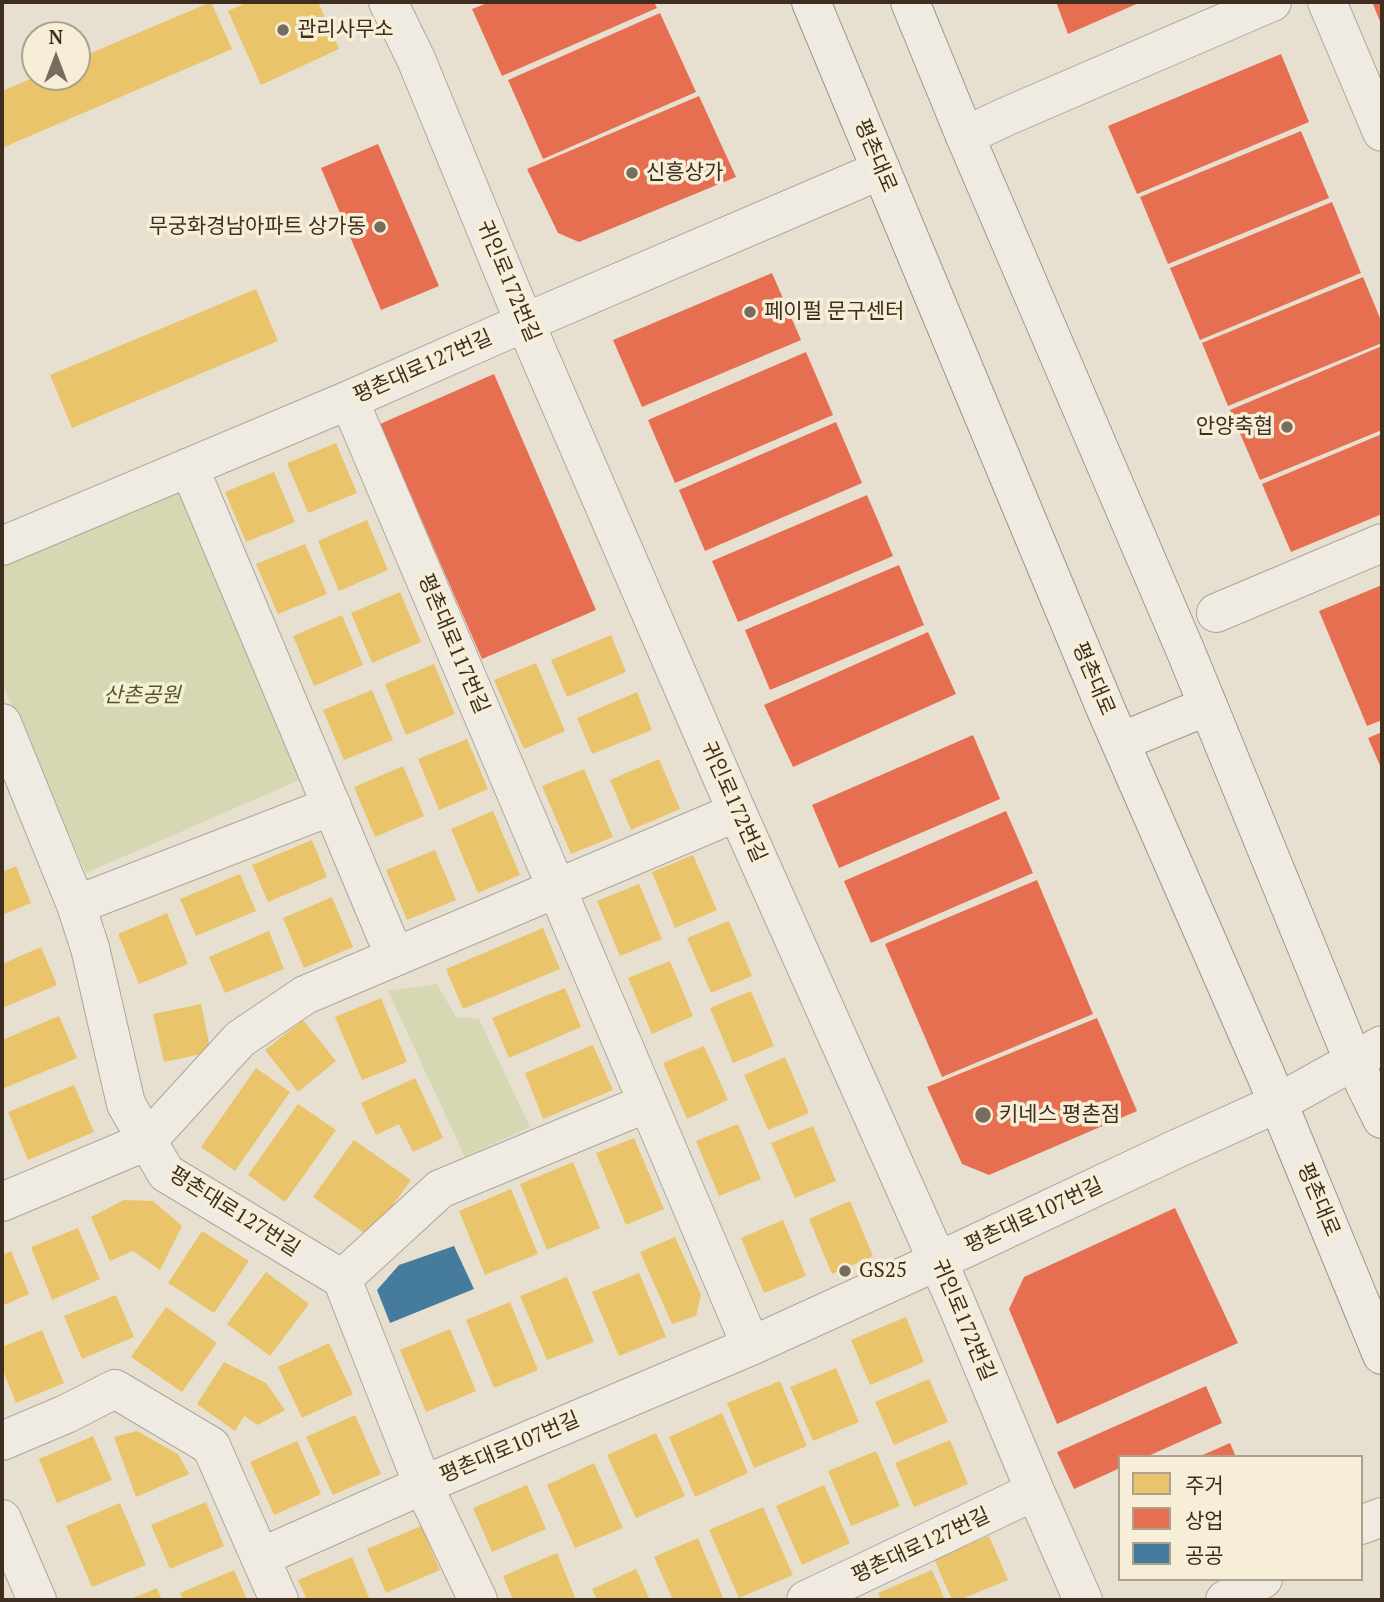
<!DOCTYPE html>
<html>
<head>
<meta charset="utf-8">
<style>
  body { margin:0 }
  #map { position:relative; width:1384px; height:1602px; overflow:hidden; background:#e7e0d1; font-family:"PT Serif","Noto Sans KR",serif }
  canvas { display:block }
  .frame { position:absolute; inset:0; border:4px solid #3d2e20; pointer-events:none }
  .legend { position:absolute; left:1118px; top:1455px; width:245px; height:126px; box-sizing:border-box; background:#f7eed8; border:2px solid #ada18e; margin:0; padding:9px 12px; list-style:none; font-size:21px; color:#3d2e20 }
  .legend li { display:flex; align-items:center; gap:14px; height:35px }
  .legend b { width:35px; border:2px solid #ada18e }
  .north { position:absolute; left:21px; top:21px; width:70px; height:70px; box-sizing:border-box; background:#f7eed8; border:2px solid #ada18e; border-radius:50%; rotate:0deg; font-size:19px; font-weight:700; line-height:28px; text-align:center; color:#3d2e20 }
  .north::after { content:''; display:block; margin:auto; width:24px; height:32px; background:#786c5e; clip-path:polygon(50% 0,100% 100%,50% 72%,0 100%) }
</style>
</head>
<body>
<div id="map">
<canvas width="1384" height="1602"></canvas>
<div class="frame"></div>
<ul class="legend">
<li><b style="height:19px;background:#e9c46a"></b>주거</li>
<li><b style="height:19px;background:#e76f51"></b>상업</li>
<li><b style="height:19px;background:#457b9d"></b>공공</li>
</ul>
<div class="north">N</div>
</div>
<script>
const context = document.querySelector('canvas').getContext('2d');
context.lineJoin = 'round';
function fillPath(path, color) { context.fillStyle = color; context.fill(path, 'evenodd'); }
function trace(path, color, width, dash) { context.strokeStyle = color; context.lineWidth = width; context.lineCap = dash ? 'butt' : 'round'; context.setLineDash(dash || []); context.stroke(path); }
function label(font, color, halo, rows, align = 'center') {
  context.font = font + ' "PT Serif","Noto Sans KR",serif'; context.lineWidth = 7; context.setLineDash([]); context.textBaseline = 'middle'; context.strokeStyle = halo; context.fillStyle = color; for (const [text, x, y, turn = 0] of rows) {
    context.save(); context.translate(x, y); context.rotate((+turn || 0) * Math.PI / 180); context.textAlign = isNaN(turn) ? turn : align; if (halo) context.strokeText(text, 0, 0); context.fillText(text, 0, 0); context.restore();
  }
}
fillPath(new Path2D(`
  M 180,480 L 311,775 L 86,873 L 2,683 L 2,559 Z
  M 437,984 L 456,1017 L 479,1019 L 530,1127 L 465,1157 L 388,991 Z`), '#d6d7b3');
fillPath(new Path2D(`
  M 211,2 L 232,49 L 2,148 L 2,91 L 35,77 L 77,77 L 77,59 Z
  M 248,2 L 318,2 L 339,49 L 261,85 L 228,11 Z
  M 256,289 L 278,341 L 72,428 L 50,375 Z
  M 336,443 L 357,493 L 308,513 L 287,463 Z
  M 274,472 L 295,522 L 246,542 L 225,492 Z
  M 367,520 L 388,570 L 339,591 L 318,541 Z
  M 305,544 L 327,594 L 278,614 L 256,564 Z
  M 400,592 L 421,642 L 372,663 L 351,613 Z
  M 342,615 L 363,665 L 314,686 L 293,636 Z
  M 611,635 L 626,672 L 567,697 L 551,660 Z
  M 536,663 L 565,731 L 524,749 L 494,680 Z
  M 434,664 L 455,714 L 406,735 L 385,684 Z
  M 372,690 L 393,740 L 344,760 L 323,710 Z
  M 637,692 L 652,730 L 592,754 L 577,718 Z
  M 467,739 L 488,789 L 439,810 L 418,759 Z
  M 659,759 L 680,809 L 631,830 L 610,780 Z
  M 403,766 L 424,816 L 375,837 L 354,787 Z
  M 584,769 L 613,837 L 571,854 L 542,786 Z
  M 493,811 L 520,875 L 478,893 L 451,829 Z
  M 312,840 L 327,877 L 268,902 L 252,865 Z
  M 435,850 L 456,900 L 407,920 L 386,870 Z
  M 693,855 L 717,910 L 675,928 L 652,872 Z
  M 16,866 L 31,903 L 2,915 L 2,872 Z
  M 240,874 L 256,911 L 196,936 L 180,899 Z
  M 639,884 L 662,939 L 620,956 L 597,901 Z
  M 332,897 L 353,947 L 304,968 L 283,918 Z
  M 167,913 L 188,964 L 139,984 L 118,934 Z
  M 729,921 L 752,976 L 711,993 L 687,938 Z
  M 543,928 L 560,969 L 463,1009 L 446,969 Z
  M 269,931 L 284,969 L 225,993 L 209,957 Z
  M 41,947 L 57,985 L 2,1008 L 2,964 Z
  M 670,961 L 693,1016 L 652,1034 L 628,978 Z
  M 565,988 L 581,1027 L 509,1058 L 492,1018 Z
  M 751,991 L 774,1046 L 733,1063 L 710,1008 Z
  M 381,998 L 407,1062 L 362,1080 L 335,1017 Z
  M 201,1004 L 211,1052 L 164,1062 L 153,1014 Z
  M 59,1016 L 77,1058 L 2,1089 L 2,1040 Z
  M 303,1020 L 336,1061 L 298,1092 L 265,1050 Z
  M 593,1045 L 613,1090 L 543,1119 L 525,1073 Z
  M 704,1046 L 728,1100 L 687,1119 L 663,1063 Z
  M 785,1057 L 809,1113 L 768,1130 L 744,1075 Z
  M 256,1068 L 290,1092 L 235,1171 L 201,1147 Z
  M 415,1078 L 443,1138 L 413,1152 L 399,1124 L 376,1135 L 361,1103 Z
  M 74,1085 L 94,1132 L 28,1160 L 8,1112 Z
  M 298,1104 L 336,1130 L 285,1202 L 248,1175 Z
  M 738,1124 L 761,1179 L 719,1196 L 696,1141 Z
  M 813,1126 L 836,1181 L 795,1198 L 771,1143 Z
  M 634,1138 L 664,1209 L 626,1225 L 596,1153 Z
  M 354,1140 L 411,1180 L 370,1237 L 313,1197 Z
  M 573,1162 L 600,1228 L 547,1250 L 520,1184 Z
  M 511,1189 L 538,1254 L 485,1275 L 459,1211 Z
  M 124,1200 L 153,1201 L 182,1226 L 160,1270 L 133,1251 L 110,1261 L 91,1217 Z
  M 850,1201 L 873,1256 L 832,1274 L 809,1219 Z
  M 783,1220 L 806,1276 L 764,1293 L 741,1238 Z
  M 78,1228 L 100,1279 L 52,1300 L 31,1247 Z
  M 202,1231 L 249,1261 L 214,1313 L 168,1283 Z
  M 675,1237 L 701,1295 L 696,1316 L 672,1324 L 640,1252 Z
  M 11,1251 L 29,1294 L 2,1306 L 2,1255 Z
  M 266,1272 L 309,1304 L 270,1356 L 227,1324 Z
  M 639,1273 L 666,1337 L 619,1356 L 592,1292 Z
  M 567,1277 L 594,1342 L 547,1360 L 520,1296 Z
  M 116,1295 L 134,1337 L 82,1359 L 64,1316 Z
  M 510,1302 L 538,1370 L 494,1388 L 466,1320 Z
  M 166,1307 L 217,1343 L 182,1392 L 131,1357 Z
  M 906,1317 L 924,1362 L 870,1385 L 851,1340 Z
  M 450,1329 L 476,1391 L 426,1412 L 400,1350 Z
  M 42,1330 L 64,1383 L 16,1403 L 2,1368 L 2,1347 Z
  M 329,1343 L 353,1394 L 302,1418 L 278,1367 Z
  M 224,1362 L 266,1383 L 285,1410 L 258,1425 L 244,1416 L 235,1431 L 197,1404 Z
  M 836,1368 L 859,1422 L 813,1441 L 790,1387 Z
  M 929,1379 L 948,1422 L 894,1445 L 875,1402 Z
  M 780,1381 L 807,1446 L 754,1468 L 727,1403 Z
  M 722,1413 L 748,1473 L 695,1497 L 669,1437 Z
  M 355,1415 L 381,1474 L 333,1495 L 306,1437 Z
  M 137,1431 L 178,1454 L 189,1474 L 136,1497 L 114,1437 Z
  M 656,1433 L 685,1496 L 636,1518 L 607,1455 Z
  M 93,1436 L 112,1480 L 57,1503 L 39,1459 Z
  M 950,1440 L 968,1484 L 914,1507 L 895,1463 Z
  M 297,1441 L 321,1494 L 274,1515 L 250,1462 Z
  M 876,1451 L 900,1506 L 851,1526 L 828,1471 Z
  M 594,1463 L 623,1528 L 575,1548 L 547,1485 Z
  M 527,1485 L 546,1529 L 492,1552 L 473,1508 Z
  M 824,1485 L 850,1543 L 802,1565 L 776,1506 Z
  M 206,1502 L 224,1546 L 170,1569 L 151,1525 Z
  M 120,1503 L 146,1565 L 92,1587 L 66,1526 Z
  M 763,1507 L 793,1575 L 739,1598 L 709,1530 Z
  M 421,1526 L 440,1570 L 386,1593 L 367,1549 Z
  M 989,1536 L 1008,1580 L 959,1600 L 952,1600 L 934,1559 Z
  M 698,1538 L 724,1600 L 673,1600 L 654,1557 Z
  M 557,1553 L 575,1597 L 567,1600 L 513,1600 L 503,1576 Z
  M 352,1557 L 370,1600 L 307,1600 L 298,1580 Z
  M 636,1569 L 650,1600 L 597,1600 L 592,1589 Z
  M 234,1570 L 247,1600 L 183,1600 L 180,1593 Z
  M 932,1570 L 945,1600 L 881,1600 L 878,1593 Z
  M 157,1588 L 162,1600 L 128,1600 Z`), '#e9c46a');
fillPath(new Path2D(`
  M 490,2 L 654,2 L 657,8 L 502,76 L 472,9 Z
  M 1056,2 L 1141,2 L 1068,34 Z
  M 1372,2 L 1382,2 L 1382,26 Z
  M 660,13 L 696,92 L 543,159 L 508,80 Z
  M 1281,54 L 1309,122 L 1137,194 L 1108,126 Z
  M 699,96 L 736,177 L 579,242 L 558,233 L 527,169 Z
  M 1301,131 L 1329,198 L 1168,264 L 1140,197 Z
  M 378,144 L 439,286 L 381,310 L 321,168 Z
  M 1332,202 L 1361,273 L 1200,340 L 1170,268 Z
  M 772,273 L 801,340 L 642,407 L 613,340 Z
  M 1363,277 L 1382,323 L 1382,343 L 1228,406 L 1202,343 Z
  M 1382,346 L 1382,430 L 1260,480 L 1230,410 Z
  M 806,352 L 833,415 L 675,483 L 648,420 Z
  M 494,374 L 596,610 L 482,659 L 380,424 Z
  M 836,422 L 862,483 L 705,551 L 679,490 Z
  M 1382,434 L 1382,514 L 1291,552 L 1262,484 Z
  M 867,495 L 893,556 L 738,622 L 712,561 Z
  M 899,565 L 924,625 L 770,690 L 745,630 Z
  M 1382,585 L 1382,720 L 1367,726 L 1319,611 Z
  M 928,632 L 956,694 L 793,767 L 764,705 Z
  M 1382,732 L 1382,770 L 1368,738 Z
  M 973,735 L 1000,799 L 839,868 L 812,805 Z
  M 1006,811 L 1033,873 L 871,943 L 844,881 Z
  M 1037,880 L 1093,1014 L 942,1077 L 885,944 Z
  M 1097,1018 L 1137,1111 L 989,1175 L 962,1164 L 927,1087 Z
  M 1175,1208 L 1238,1343 L 1057,1424 L 1009,1309 L 1024,1277 Z
  M 1206,1386 L 1222,1423 L 1146,1457 L 1120,1457 L 1120,1468 L 1074,1489 L 1057,1452 Z
  M 1230,1443 L 1236,1457 L 1198,1457 Z`), '#e76f51');
fillPath(new Path2D(`
  M 454,1246 L 474,1289 L 390,1323 L 377,1290 L 399,1265 Z`), '#457b9d');
const street = new Path2D(`
  M 388,2 L 416,59 L 513,295 L 737,812 L 955,1300 L 1035,1491 L 1083,1600
  M 1327,2 L 1382,132
  M 965,136 L 1005,117 L 1272,2
  M 349,400 L 751,1346
  M 189,467 L 395,957
  M 2,546 L 349,400 L 496,335 L 881,170
  M 1216,613 L 1382,543
  M 2,723 L 76,905 L 90,948 L 126,1104 L 166,1173 L 342,1279 L 423,1485 L 478,1600
  M 76,905 L 332,806
  M 2,1202 L 147,1141 L 240,1039 L 305,995 L 737,812
  M 342,1279 L 440,1189 L 647,1103
  M 2,1441 L 66,1414 L 115,1389 L 211,1446 L 279,1600
  M 2,1519 L 37,1600
  M 1361,1525 L 1382,1517
  M 261,1557 L 423,1485 L 751,1346 L 964,1249 L 1174,1150 L 1278,1103 L 1382,1045
  M 806,1600 L 1035,1491
  M 1225,1600 L 1263,1579`);
const secondary = new Path2D(`
  M 811,2 L 1107,712 L 1278,1103 L 1382,1355
  M 910,2 L 965,136 L 1186,652 L 1353,1060 L 1382,1119
  M 1120,742 L 1208,706`);
trace(street, '#ada599', 40);
trace(secondary, '#9c958a', 40);
trace(street, '#efebe3', 38);
trace(secondary, '#efebe3', 38);
for (const [x, y, r, color] of [
  [283,30,7,"#786c5e"],
  [632,173,7,"#786c5e"],
  [380,227,7,"#786c5e"],
  [750,312,7,"#786c5e"],
  [1287,427,7,"#786c5e"],
  [983,1115,9,"#786c5e"],
  [845,1271,7,"#786c5e"]
]) { const dot = new Path2D(); dot.arc(x, y, r, 0, 2 * Math.PI); context.fillStyle = color; context.fill(dot); trace(dot, '#f7eed8', 2.5); }
label('21px', '#3d2e20', '#f7eed8', [
  ["관리사무소",297,30],
  ["신흥상가",646,173],
  ["무궁화경남아파트 상가동",366,227,"right"],
  ["페이펄 문구센터",764,312],
  ["안양축협",1273,427,"right"],
  ["키네스 평촌점",999,1115],
  ["GS25",859,1271]
], 'left');
label('21px', '#3d2e20', '#f7eed8', [
  ["평촌대로",875,156,67],
  ["귀인로172번길",508,281,67],
  ["평촌대로127번길",423,367,-24],
  ["평촌대로117번길",453,644,67],
  ["평촌대로",1093,679,67],
  ["귀인로172번길",733,802,66],
  ["평촌대로",1318,1200,67],
  ["평촌대로127번길",234,1212,32],
  ["평촌대로107번길",1034,1216,-25],
  ["귀인로172번길",963,1320,67],
  ["평촌대로107번길",510,1448,-23],
  ["평촌대로127번길",921,1546,-25]
]);
label('italic 21px', '#4d5a26', '#f7eed8', [
  ["산촌공원",142,696]
]);
</script>
</body>
</html>
